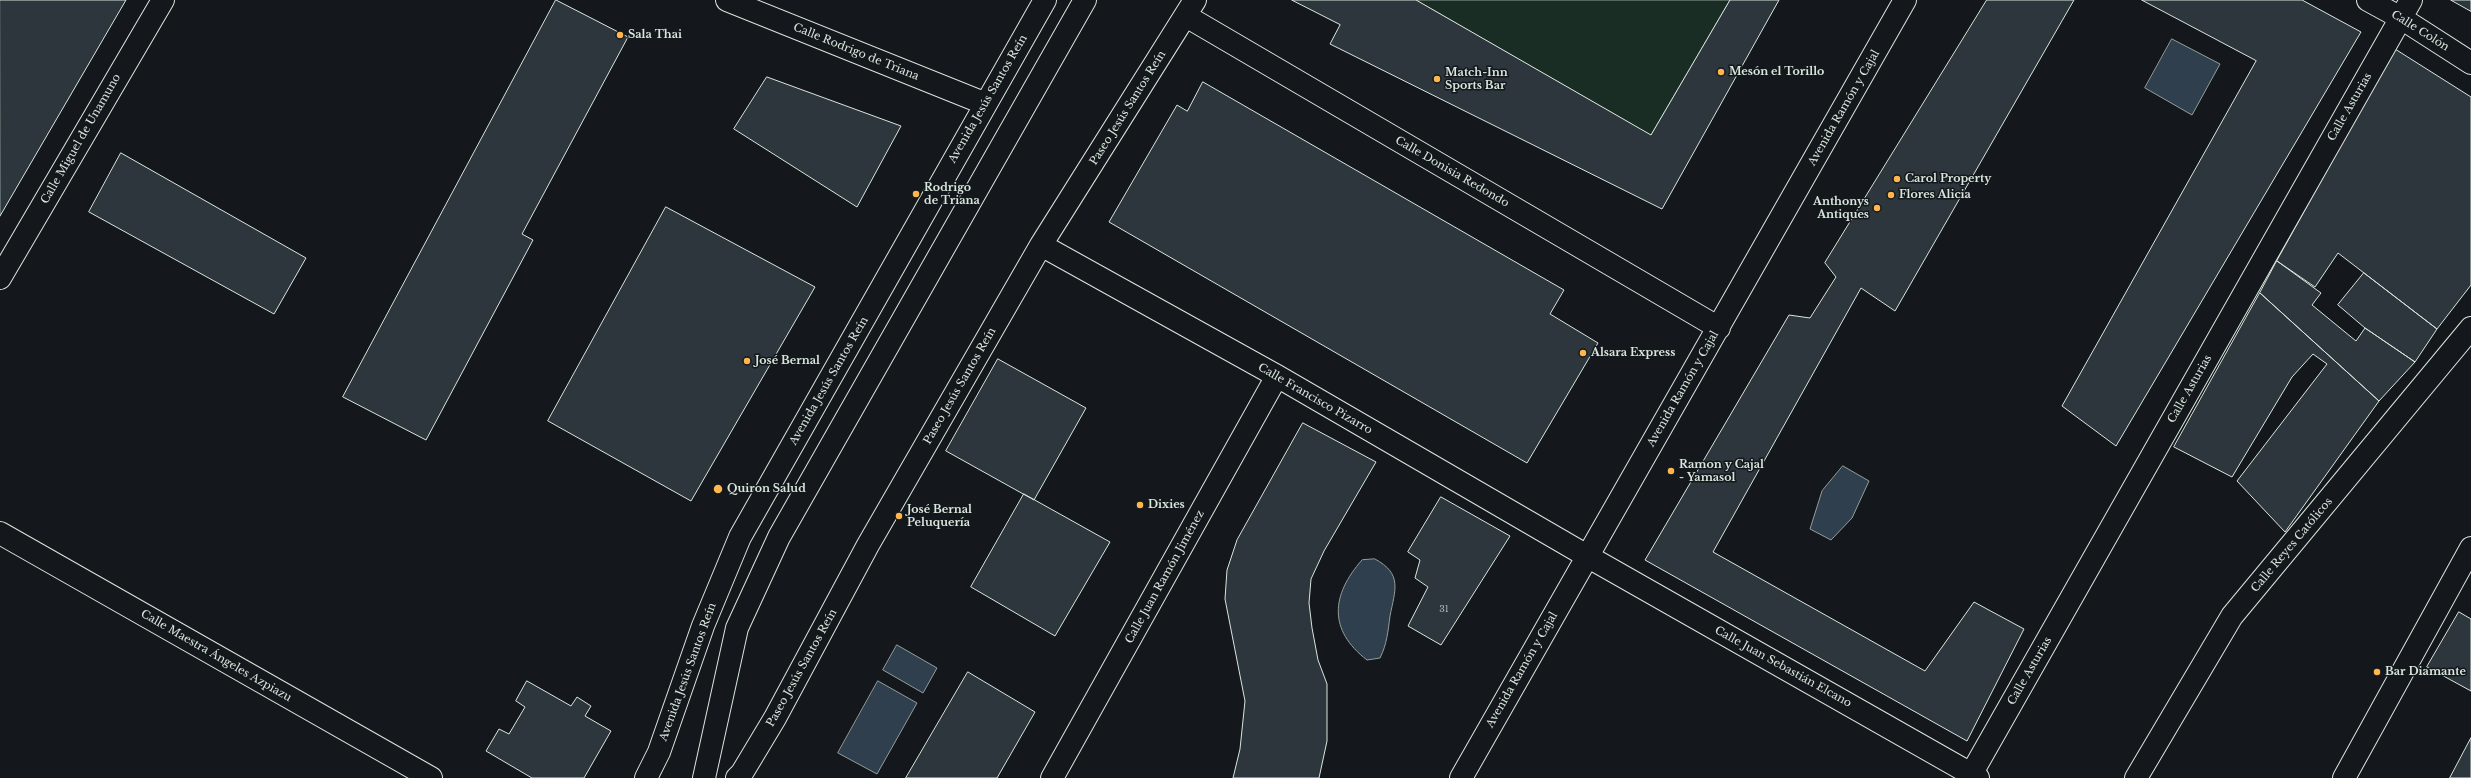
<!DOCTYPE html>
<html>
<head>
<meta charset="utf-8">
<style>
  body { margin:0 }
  canvas { display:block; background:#14181c }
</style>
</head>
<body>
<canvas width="2471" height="778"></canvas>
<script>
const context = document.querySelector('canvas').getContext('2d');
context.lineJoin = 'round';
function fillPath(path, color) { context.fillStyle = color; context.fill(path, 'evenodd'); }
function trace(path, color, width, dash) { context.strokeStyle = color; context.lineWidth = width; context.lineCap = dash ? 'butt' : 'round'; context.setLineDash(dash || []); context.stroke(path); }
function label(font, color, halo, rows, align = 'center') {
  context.font = font + ' "Libre Baskerville",serif'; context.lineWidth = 3; context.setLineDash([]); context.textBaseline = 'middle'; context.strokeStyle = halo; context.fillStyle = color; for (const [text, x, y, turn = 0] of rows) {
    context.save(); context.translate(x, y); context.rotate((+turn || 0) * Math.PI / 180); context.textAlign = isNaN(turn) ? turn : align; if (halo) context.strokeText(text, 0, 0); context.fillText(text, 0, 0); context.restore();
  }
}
const green = new Path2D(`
  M 1416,0 L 1730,0 L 1651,135 Z`);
fillPath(green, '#1a2d24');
trace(green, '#939e99', 1);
const water = new Path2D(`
  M 2172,39 L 2220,64 L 2192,115 L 2145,88 Z
  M 1843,466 L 1869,481 L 1852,518 L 1831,540 L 1810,529 L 1822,491 Z
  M 1375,559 C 1403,574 1395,590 1390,616 C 1388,631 1387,644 1380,658 L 1367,660 C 1328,630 1331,595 1362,560 Z
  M 897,645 L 937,668 L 923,693 L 883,670 Z
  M 878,681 L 917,703 L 877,774 L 838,753 Z`);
fillPath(water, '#2f3f4d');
trace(water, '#939e99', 1);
const building = new Path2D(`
  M 0,0 L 126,0 L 0,216 Z
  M 556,0 L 628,37 L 522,234 L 533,240 L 426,440 L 343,397 Z
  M 1292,0 L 1416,0 L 1651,135 L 1730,0 L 1779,0 L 1662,209 L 1330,44 L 1340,25 Z
  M 1987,0 L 2074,0 L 1895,311 L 1861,288 L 1713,552 L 1925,671 L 1974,602 L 2024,629 L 1967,741 L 1645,560 L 1789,315 L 1810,318 L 1836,277 L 1825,263 Z
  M 2142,0 L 2302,0 L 2361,32 L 2116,446 L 2062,406 L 2256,61 Z
  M 2451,0 L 2471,0 L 2471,11 Z
  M 2395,49 L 2471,97 L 2471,285 L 2437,329 L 2338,253 L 2315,287 L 2277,261 Z
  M 767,77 L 901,126 L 857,207 L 734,129 Z
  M 1203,82 L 1564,290 L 1550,314 L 1598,343 L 1527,463 L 1109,222 L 1177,105 L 1187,111 Z
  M 121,153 L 306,258 L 274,314 L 89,212 Z
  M 666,207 L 815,287 L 691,501 L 548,421 Z
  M 2277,261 L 2321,293 L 2312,305 L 2356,341 L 2365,328 L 2415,362 L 2379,401 L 2260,293 Z
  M 2364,273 L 2437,329 L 2415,362 L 2365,328 L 2338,305 Z
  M 2260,293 L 2379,401 L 2285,532 L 2237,481 L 2327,364 L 2313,354 L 2292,377 L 2232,477 L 2174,447 Z
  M 998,359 L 1086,408 L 1034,500 L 946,451 Z
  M 1303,423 L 1376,462 L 1324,551 L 1311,579 L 1309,603 L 1312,628 L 1318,660 L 1327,684 L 1327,741 L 1319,778 L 1233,778 L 1240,749 L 1245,701 L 1225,599 L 1227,570 L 1237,540 Z
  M 1024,494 L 1110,542 L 1055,636 L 971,587 Z
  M 1441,497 L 1510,536 L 1441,645 L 1408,626 L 1428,587 L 1415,578 L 1420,560 L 1408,552 Z
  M 2459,612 L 2471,619 L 2471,691 L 2427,667 Z
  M 968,672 L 1035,712 L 997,778 L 906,778 Z
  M 527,681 L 571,706 L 577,697 L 591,706 L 585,716 L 611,731 L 584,778 L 532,778 L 486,751 L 499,729 L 509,734 L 525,707 L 516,701 Z
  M 2471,738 L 2471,778 L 2450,778 Z`);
fillPath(building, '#2c363c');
trace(building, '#d8e6dc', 1);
const minor = new Path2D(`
  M 727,0 L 986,104
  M 2368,0 L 2401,18 L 2471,63
  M 1186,16 L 1719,328
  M 1041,245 L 1277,376 L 1587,556 L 1978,778
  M 0,278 L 163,0
  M 0,533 L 431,778
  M 646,778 L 659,752 L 703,626 L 740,537 L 1045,0
  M 704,778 L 737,628 L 779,537 L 1085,0
  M 737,778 L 742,773 L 775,718 L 868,545 L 1041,245 L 1195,0
  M 1052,778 L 1277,376
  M 1461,778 L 1905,0
  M 1969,778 L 2411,0
  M 2136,778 L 2232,616 L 2471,328
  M 2344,778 L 2471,548`);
trace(minor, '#d8e6dc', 24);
trace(minor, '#14181c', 22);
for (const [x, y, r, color] of [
  [620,35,4,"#ffb74d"],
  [1721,72,4,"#ffb74d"],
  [1437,79,4,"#ffb74d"],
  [1897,179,4,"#ffb74d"],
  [916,194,4,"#ffb74d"],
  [1891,195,4,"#ffb74d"],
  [1877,208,4,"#ffb74d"],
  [1583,353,4,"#ffb74d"],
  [747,361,4,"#ffb74d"],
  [1671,471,4,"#ffb74d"],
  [718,489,5,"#ffb74d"],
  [1140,505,4,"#ffb74d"],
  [899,516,4,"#ffb74d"],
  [2377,672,4,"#ffb74d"]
]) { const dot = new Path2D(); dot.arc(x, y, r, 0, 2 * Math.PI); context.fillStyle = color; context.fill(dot); trace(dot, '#14181c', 1.5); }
label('9px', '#adbab4', null, [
  ["31",1444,609]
]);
label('11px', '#d8e6dc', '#14181c', [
  ["Calle Colón",2420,31,32],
  ["Calle Rodrigo de Triana",856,52,22],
  ["Avenida Jesús Santos Reín",988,99,-60],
  ["Calle Asturias",2350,107,-60],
  ["Paseo Jesús Santos Reín",1128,108,-58],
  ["Avenida Ramón y Cajal",1844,108,-60],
  ["Calle Miguel de Unamuno",81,139,-60],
  ["Calle Donisia Redondo",1452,172,30],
  ["Avenida Jesús Santos Reín",829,381,-60],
  ["Paseo Jesús Santos Reín",960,386,-60],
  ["Avenida Ramón y Cajal",1683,389,-60],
  ["Calle Asturias",2190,389,-60],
  ["Calle Francisco Pizarro",1315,399,30],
  ["Calle Reyes Católicos",2292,545,-50],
  ["Calle Juan Ramón Jiménez",1165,577,-61],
  ["Calle Maestra Ángeles Azpiazu",216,656,30],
  ["Calle Juan Sebastián Elcano",1783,667,29],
  ["Paseo Jesús Santos Reín",802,668,-61],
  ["Avenida Ramón y Cajal",1522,670,-60],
  ["Calle Asturias",2030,671,-60],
  ["Avenida Jesús Santos Reín",688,672,-70]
]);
label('bold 11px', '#d8e6dc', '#14181c', [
  ["Sala Thai",628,35],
  ["Mesón el Torillo",1729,72],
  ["Match-Inn",1445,73],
  ["Sports Bar",1445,86],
  ["Carol Property",1905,179],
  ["Rodrigo",924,188],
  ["de Triana",924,201],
  ["Flores Alicia",1899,195],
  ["Anthonys",1869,202,"right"],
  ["Antiques",1869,215,"right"],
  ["Alsara Express",1591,353],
  ["José Bernal",755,361],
  ["Ramon y Cajal",1679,465],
  ["- Yamasol",1679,478],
  ["Quiron Salud",727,489],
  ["Dixies",1148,505],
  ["José Bernal",907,510],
  ["Peluquería",907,523],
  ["Bar Diamante",2385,672]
], 'left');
</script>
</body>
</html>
